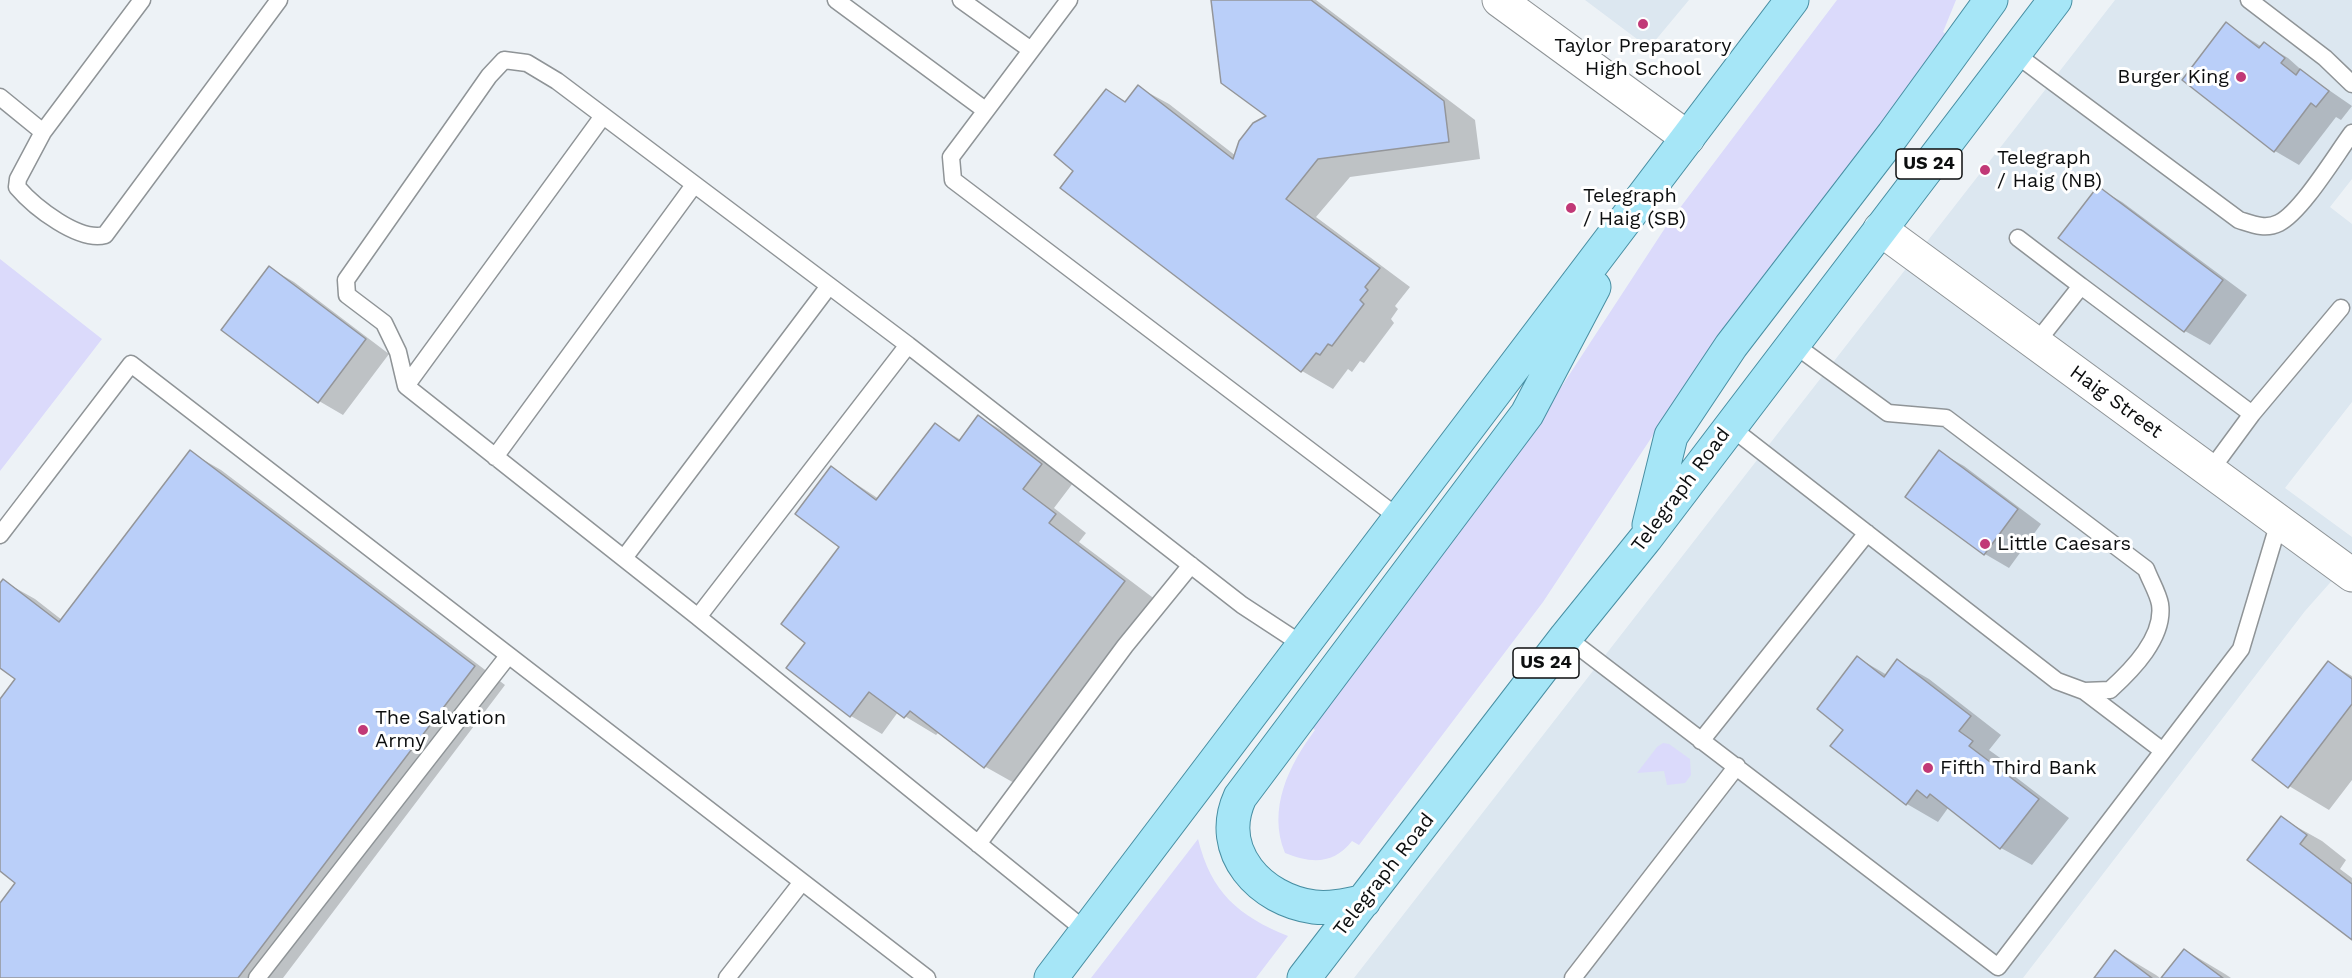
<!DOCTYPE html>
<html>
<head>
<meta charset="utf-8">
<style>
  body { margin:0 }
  canvas { display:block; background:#edf2f6 }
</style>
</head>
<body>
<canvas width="2352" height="978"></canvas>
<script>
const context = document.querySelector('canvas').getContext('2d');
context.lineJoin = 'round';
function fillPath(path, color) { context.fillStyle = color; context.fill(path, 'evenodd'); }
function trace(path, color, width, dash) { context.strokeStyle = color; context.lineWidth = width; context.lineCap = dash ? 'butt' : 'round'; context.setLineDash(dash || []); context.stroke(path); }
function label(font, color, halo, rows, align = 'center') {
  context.font = font + ' "Work Sans",sans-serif'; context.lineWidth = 6; context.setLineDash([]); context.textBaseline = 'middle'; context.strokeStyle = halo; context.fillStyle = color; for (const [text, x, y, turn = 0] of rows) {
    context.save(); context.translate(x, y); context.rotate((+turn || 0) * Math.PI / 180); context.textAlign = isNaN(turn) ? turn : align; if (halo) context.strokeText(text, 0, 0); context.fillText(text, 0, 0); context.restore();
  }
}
fillPath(new Path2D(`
  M 1585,0 L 1689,0 L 1649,48 Z
  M 2115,0 L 2352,0 L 2352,179 L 2330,207 L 2352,224 L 2352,402 L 2285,488 L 2352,537 L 2352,558 L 2305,611 L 2023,978 L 1354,978 Z`), '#dce7f0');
fillPath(new Path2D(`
  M 1837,0 L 1956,0 L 1943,32 L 1949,36 L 1700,364 L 1543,602 L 1359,845 L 1352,841 C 1334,864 1312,864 1285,853 C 1267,809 1289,765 1315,730 L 1308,724 L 1541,418 L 1667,225 Z
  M 0,259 L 102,339 L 0,471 Z
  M 1663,743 L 1669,744 L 1690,759 L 1691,775 L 1685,783 L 1667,785 L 1664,771 L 1637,773 L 1657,747 Z
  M 1198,839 C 1211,892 1238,916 1288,936 L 1256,978 L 1091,978 Z`), '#dbdafb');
fillPath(new Path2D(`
  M 1213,0 L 1316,0 L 1475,120 L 1480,159 L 1350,177 L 1316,217 L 1410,287 L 1395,306 L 1398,309 L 1391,319 L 1394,323 L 1364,363 L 1360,361 L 1352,372 L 1348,369 L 1333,389 L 1302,371 L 1075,170 L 1107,91 L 1126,102 L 1138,87 L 1169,104 L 1236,156 L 1269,116 Z
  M 2226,24 L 2262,47 L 2264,44 L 2288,58 L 2307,75 L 2352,106 L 2341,120 L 2336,117 L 2299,165 L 2275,151 Z
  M 2098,188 L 2122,202 L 2247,295 L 2210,345 L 2185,331 L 2061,238 Z
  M 270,268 L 294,282 L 389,354 L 343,415 L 319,401 Z
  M 979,417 L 1010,435 L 1073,483 L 1054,508 L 1086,533 L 1079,542 L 1156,600 L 1016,784 L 984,766 L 939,732 L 936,735 L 898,712 L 882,734 L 851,716 L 807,643 L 841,547 L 832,468 L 879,499 L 935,425 L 961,440 Z
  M 190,452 L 221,470 L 505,685 L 283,978 L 0,978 L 0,905 L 17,883 L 0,869 L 0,701 L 17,679 L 0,666 L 0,586 L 3,581 L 35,599 L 62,620 Z
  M 1939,452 L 1964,466 L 2041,524 L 2009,568 L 1985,554 Z
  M 1858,658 L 1887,675 L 1898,661 L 1929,679 L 2001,735 L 1989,750 L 2003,760 L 2000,765 L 2069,818 L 2032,865 L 2001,848 L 1948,808 L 1938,822 L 1907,804 L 1845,729 Z
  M 2328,663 L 2352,676 L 2352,780 L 2329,810 L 2289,786 Z
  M 2281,818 L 2322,841 L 2346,860 L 2340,869 L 2352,878 L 2352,938 Z
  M 2185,950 L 2225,974 L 2231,978 L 2163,978 Z
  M 2116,951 L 2156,975 L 2160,978 L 2096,978 Z`), '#0003');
const building = new Path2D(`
  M 1211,0 L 1311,0 L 1444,101 L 1449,142 L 1318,159 L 1286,199 L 1380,268 L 1365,287 L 1368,290 L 1360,300 L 1364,304 L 1332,346 L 1328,344 L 1320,355 L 1316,353 L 1301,372 L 1060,188 L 1073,171 L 1054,155 L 1106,89 L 1125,102 L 1138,85 L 1233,159 L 1239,141 L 1253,123 L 1266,116 L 1221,83 Z
  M 2226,22 L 2259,48 L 2264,42 L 2285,58 L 2281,63 L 2296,75 L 2300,69 L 2329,91 L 2316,107 L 2311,103 L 2274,152 L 2182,80 Z
  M 2098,186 L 2223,280 L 2184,332 L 2058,238 Z
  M 269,266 L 366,339 L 318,403 L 221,330 Z
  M 978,415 L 1042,464 L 1023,489 L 1056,514 L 1049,523 L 1125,581 L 984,768 L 910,711 L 904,718 L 869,692 L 850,717 L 786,668 L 805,643 L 781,624 L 839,547 L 795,514 L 831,466 L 876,500 L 935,423 L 959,441 Z
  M 190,450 L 475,666 L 238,978 L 0,978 L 0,903 L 15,883 L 0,871 L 0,699 L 15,679 L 0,668 L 0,583 L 3,579 L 59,622 Z
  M 1939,450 L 2018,509 L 1984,555 L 1905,497 Z
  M 1857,656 L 1884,677 L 1897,659 L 1971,716 L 1959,731 L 1973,741 L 1969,746 L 2039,799 L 2000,849 L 1930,794 L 1927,798 L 1917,790 L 1906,805 L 1830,746 L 1843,730 L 1817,709 Z
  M 2328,661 L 2352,679 L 2352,704 L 2288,788 L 2252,760 Z
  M 2281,816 L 2307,835 L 2300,844 L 2352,884 L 2352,940 L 2247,860 Z
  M 2184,949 L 2223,978 L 2161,978 Z
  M 2115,950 L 2152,978 L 2094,978 Z`);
fillPath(building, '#bacff9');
trace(building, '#94969a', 1.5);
const lane = new Path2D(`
  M 142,0 L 43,132 L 18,179 L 17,187 C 35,208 79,242 105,235 L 279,0
  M 836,0 L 985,110
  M 961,0 L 1031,50
  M 1069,0 L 951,157 L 953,180 L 1399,518
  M 2249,0 L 2325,58 L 2352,84
  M 2014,53 L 2239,220 C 2252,224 2265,230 2279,223 C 2302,211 2335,156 2352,133
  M 0,97 L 43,132
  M 2018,238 L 2081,286
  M 2036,343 L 2081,286 L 2252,414 L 2210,471
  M 406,386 L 603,116
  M 2252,414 L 2341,308
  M 1729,426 L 2057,681 L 2084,691 L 2110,690 C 2132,670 2165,637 2160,604 C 2158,593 2150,580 2146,569 L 1946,418 L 1888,413 L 1792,343
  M 495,457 L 694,185
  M 0,535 L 131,364 L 927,978
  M 624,558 L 829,286
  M 698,617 L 406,386 L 398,352 L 384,323 L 347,295 L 346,280 L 489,76 L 504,60 L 527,63 L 557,81 L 908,345
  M 1566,637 L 1998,967 L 2241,649 L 2279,522
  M 2084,691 L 2163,751
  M 1701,741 L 1867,533
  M 978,844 L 1125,646 L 1191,565
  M 1086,931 L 698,617 L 908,345 L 1242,605 L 1303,645
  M 257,978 L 508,656
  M 727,978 L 802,882
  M 1573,978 L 1737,766`);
const street = new Path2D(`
  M 1499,0 L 1688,138
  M 1880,229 L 2352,575`);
const primary = new Path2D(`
  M 1649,525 L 1671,436 L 1731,346 L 1893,135 L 1991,0
  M 1364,901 C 1347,905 1331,909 1314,907 C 1261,900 1215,852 1240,797 L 1527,414 L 1594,287
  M 1051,978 L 1792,0
  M 1304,978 L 1566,637 L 1646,538 L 2055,0`);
trace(lane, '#8f9497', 19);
trace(street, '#8f9497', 35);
trace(primary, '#498fa3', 35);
trace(lane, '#fff', 16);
trace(street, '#fff', 33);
trace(primary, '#a6e6f7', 33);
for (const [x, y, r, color] of [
  [1643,24,6,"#c13977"],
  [2241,77,6,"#c13977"],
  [1985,170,6,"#c13977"],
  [1571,208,6,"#c13977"],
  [1985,544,6,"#c13977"],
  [363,730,6,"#c13977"],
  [1928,768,6,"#c13977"]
]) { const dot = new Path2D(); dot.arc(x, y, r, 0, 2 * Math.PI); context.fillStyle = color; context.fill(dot); trace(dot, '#fff', 2); }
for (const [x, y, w] of [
  [1929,164,66],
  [1546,663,66]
]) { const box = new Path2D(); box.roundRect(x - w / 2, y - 15, w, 30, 4.5); context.fillStyle = '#fff'; context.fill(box); trace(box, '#0c0e0f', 1.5); }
label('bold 18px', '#0c0e0f', null, [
  ["US 24",1929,164],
  ["US 24",1546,663]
]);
label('20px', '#0c0e0f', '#fff', [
  ["Taylor Preparatory",1643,46,"center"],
  ["High School",1643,69,"center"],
  ["Burger King",2229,77,"right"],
  ["Telegraph",1997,158],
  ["/ Haig (NB)",1997,181],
  ["Telegraph",1583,196],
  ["/ Haig (SB)",1583,219],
  ["Little Caesars",1997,544],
  ["The Salvation",375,718],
  ["Army",375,741],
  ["Fifth Third Bank",1940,768]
], 'left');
label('20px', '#0c0e0f', '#fff', [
  ["Haig Street",2116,402,36],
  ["Telegraph Road",1681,490,-53],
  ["Telegraph Road",1384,875,-52]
]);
</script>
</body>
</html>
